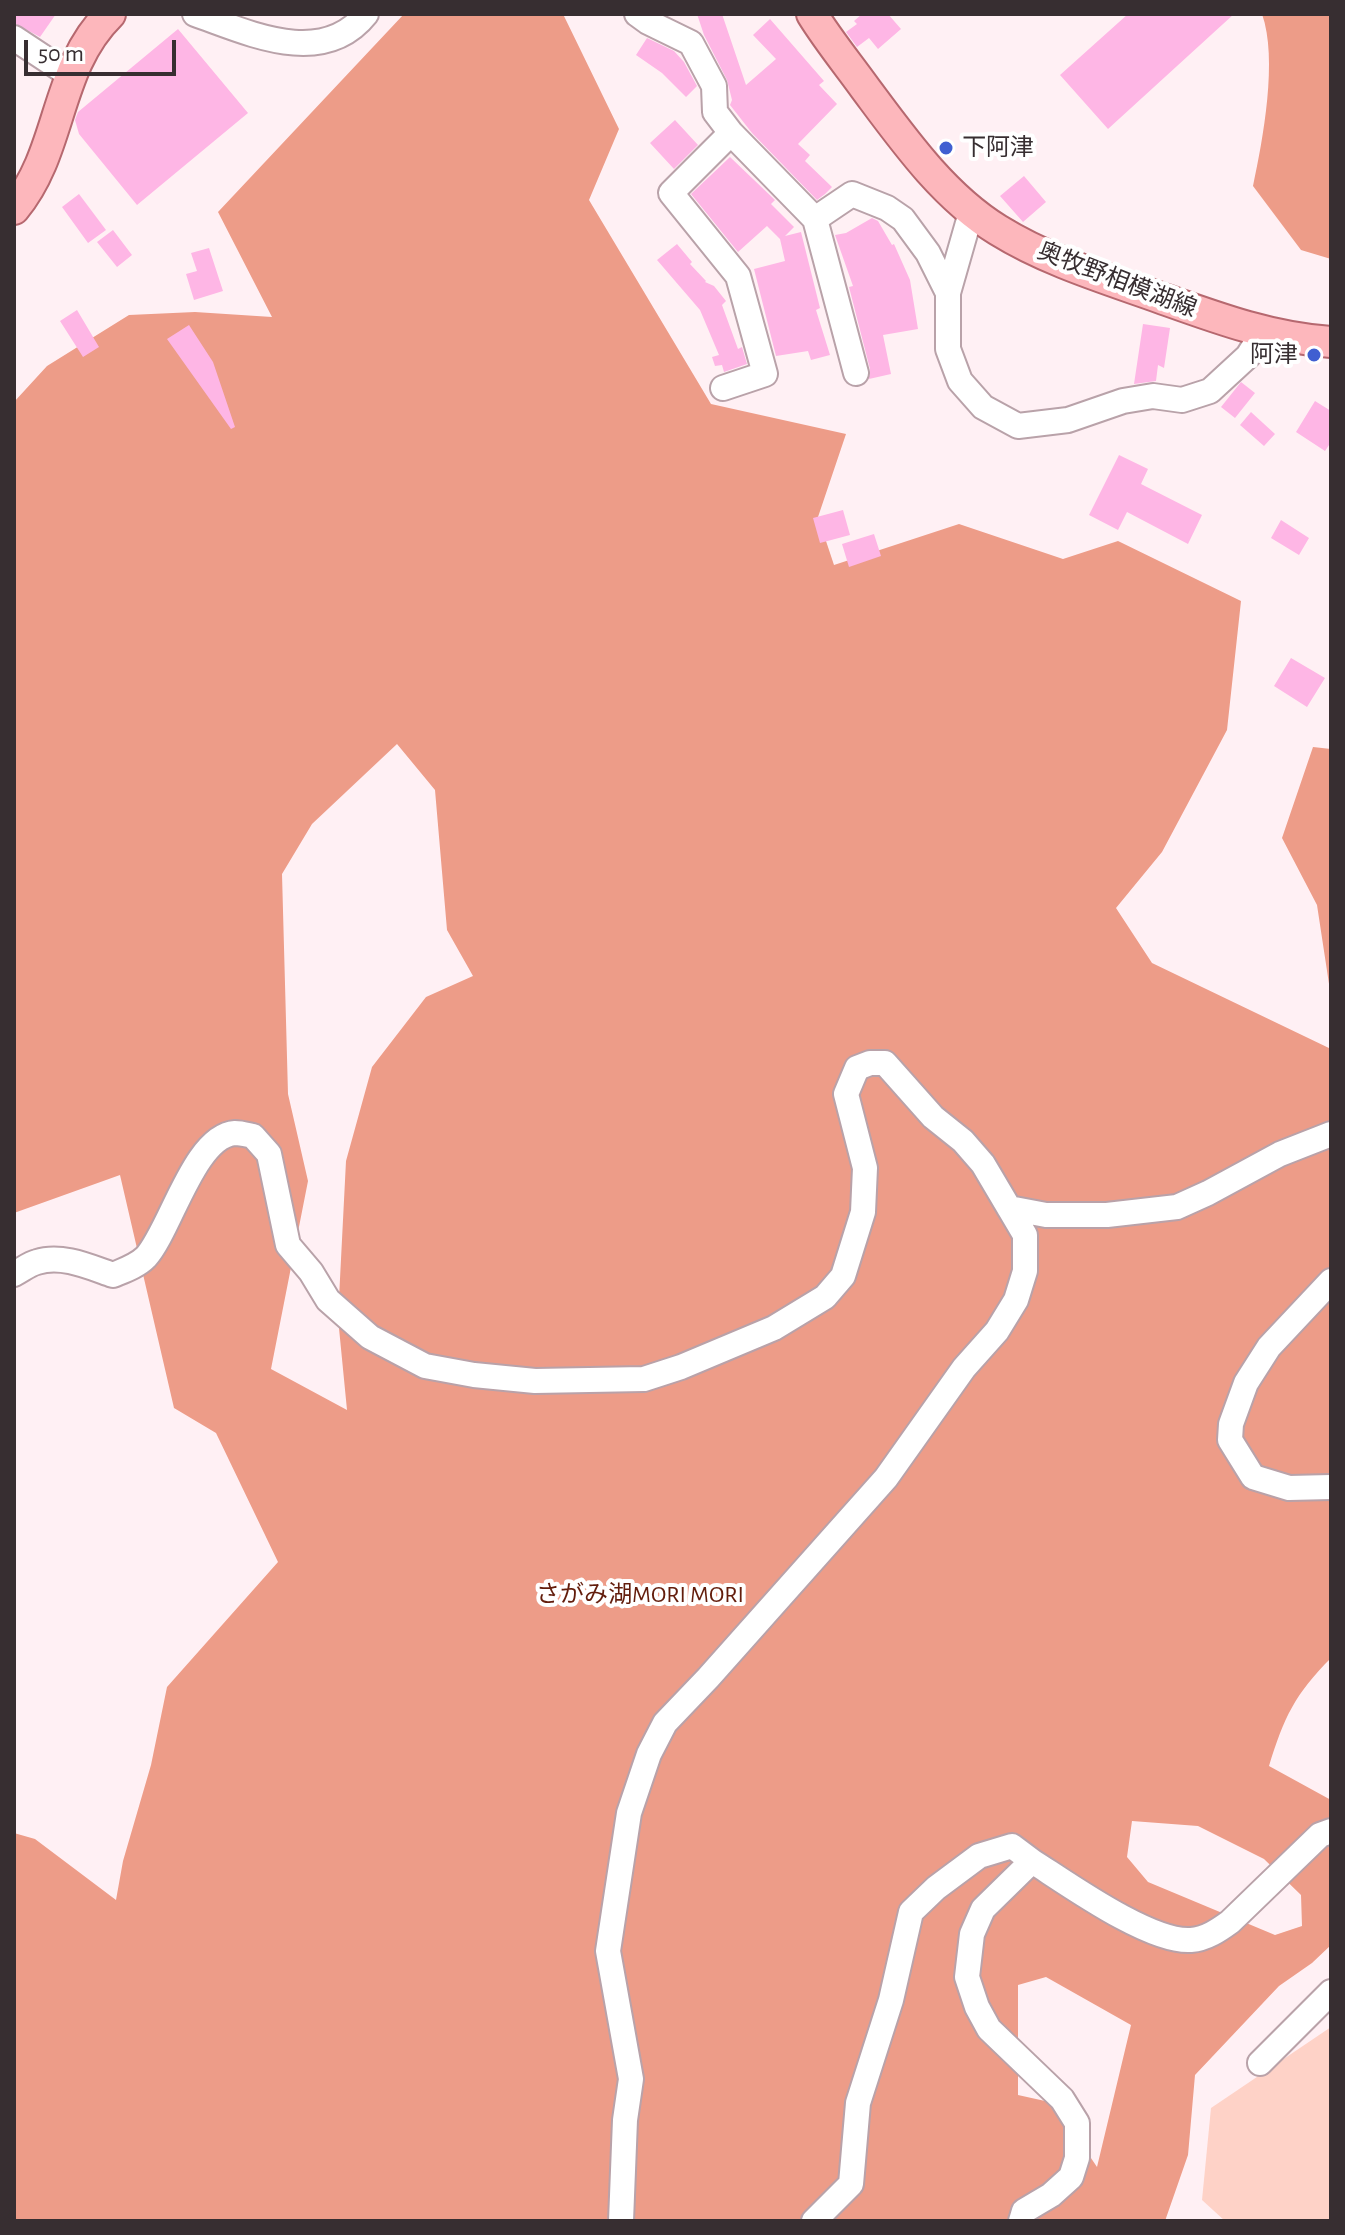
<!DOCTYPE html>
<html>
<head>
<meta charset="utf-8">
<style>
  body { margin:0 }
  #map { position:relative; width:1345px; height:2235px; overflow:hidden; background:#fff0f4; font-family:"Alegreya Sans",sans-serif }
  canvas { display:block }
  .frame { position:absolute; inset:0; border:16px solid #372e31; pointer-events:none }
  .scale { position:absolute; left:24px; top:40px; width:152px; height:36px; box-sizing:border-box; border:4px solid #372e31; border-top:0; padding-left:10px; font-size:24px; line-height:28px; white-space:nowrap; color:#372e31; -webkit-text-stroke:6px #fff; paint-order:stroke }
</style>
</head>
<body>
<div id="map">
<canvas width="1345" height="2235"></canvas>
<div class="frame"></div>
<div class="scale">50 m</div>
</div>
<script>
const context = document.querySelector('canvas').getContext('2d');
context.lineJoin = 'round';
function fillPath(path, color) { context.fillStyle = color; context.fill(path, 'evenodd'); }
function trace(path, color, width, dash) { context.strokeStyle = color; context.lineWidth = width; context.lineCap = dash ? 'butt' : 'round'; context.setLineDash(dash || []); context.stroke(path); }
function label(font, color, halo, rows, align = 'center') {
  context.font = font + ' "Alegreya Sans","Noto Sans JP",sans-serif'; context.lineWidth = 8; context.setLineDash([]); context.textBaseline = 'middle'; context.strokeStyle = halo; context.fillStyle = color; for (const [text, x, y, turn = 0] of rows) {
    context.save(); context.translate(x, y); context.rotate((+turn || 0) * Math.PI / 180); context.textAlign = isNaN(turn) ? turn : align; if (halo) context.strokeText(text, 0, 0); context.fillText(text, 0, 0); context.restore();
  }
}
fillPath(new Path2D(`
  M 1331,2027 L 1331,2221 L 1225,2221 L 1202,2200 L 1211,2108 Z`), '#fed2c7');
fillPath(new Path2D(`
  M 404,14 L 563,14 L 619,129 L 589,200 L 711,404 L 846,434 L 818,517 L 834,565 L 959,524 L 1063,559 L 1118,541 L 1241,601 L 1227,730 L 1162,852 L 1116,908 L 1152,963 L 1331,1049 L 1331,1658 C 1295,1694 1284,1717 1269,1766 L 1331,1800 L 1331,1945 L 1312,1963 L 1279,1986 L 1195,2075 L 1188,2155 L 1165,2221 L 14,2221 L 14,1833 L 35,1839 L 116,1900 L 123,1861 L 151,1765 L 167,1687 L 278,1562 L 216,1433 L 174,1408 L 120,1175 L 14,1213 L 14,402 L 47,366 L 129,315 L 195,312 L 272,317 L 218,212 ZM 397,744 L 435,790 L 447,930 L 473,976 L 426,997 L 372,1067 L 346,1161 L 338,1318 L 347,1410 L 271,1369 L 308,1181 L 288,1094 L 282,874 L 312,824 ZM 1132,1821 L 1198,1826 L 1264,1859 L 1301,1895 L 1302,1926 L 1275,1935 L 1148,1882 L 1127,1857 ZM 1046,1977 L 1131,2025 L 1097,2167 L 1054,2103 L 1018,2095 L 1018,1985 Z
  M 1262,14 L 1331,14 L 1331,259 L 1301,250 L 1253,186 C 1263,139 1278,59 1262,14 Z
  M 1313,747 L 1331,749 L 1331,997 L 1317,905 L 1282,838 Z`), '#ed9c88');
fillPath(new Path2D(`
  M 14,14 L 56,14 L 40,37 L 14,23 Z
  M 697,14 L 722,14 L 746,85 L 776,59 L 753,35 L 770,19 L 824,81 L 819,85 L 837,104 L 798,144 L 810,155 L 805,161 L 832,187 L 825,194 L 817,200 L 752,133 L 730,105 L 732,100 L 727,80 L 704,35 Z
  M 862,14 L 888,14 L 901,29 L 878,49 L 869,38 L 857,47 L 846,32 L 857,24 L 854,21 Z
  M 1128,14 L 1234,14 L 1108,129 L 1060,75 Z
  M 178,29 L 248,113 L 137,205 L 79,134 L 75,120 L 78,112 Z
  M 647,38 L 674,51 L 684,62 L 697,86 L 686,97 L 662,73 L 636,55 Z
  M 675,120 L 698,145 L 674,169 L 650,143 Z
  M 730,157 L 775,200 L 771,204 L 794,227 L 785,236 L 801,232 L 820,308 L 816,310 L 830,355 L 811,360 L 808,351 L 776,356 L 754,269 L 785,261 L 780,239 L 767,226 L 738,252 L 691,194 Z
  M 1024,176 L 1046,202 L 1023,222 L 1000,196 Z
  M 79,194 L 106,230 L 88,243 L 62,207 Z
  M 872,218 L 878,221 L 892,245 L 894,244 L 910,280 L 918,329 L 883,335 L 891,374 L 869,379 L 870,369 L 849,287 L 853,286 L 835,235 L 846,233 Z
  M 113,230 L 132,255 L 117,267 L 97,242 Z
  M 677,244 L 692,262 L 690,264 L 706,281 L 705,282 L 714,286 L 726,301 L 722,305 L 738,349 L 742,347 L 747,364 L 724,372 L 722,365 L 715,366 L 712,357 L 719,355 L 700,310 L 657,260 Z
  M 209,248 L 223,291 L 194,300 L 186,274 L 197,271 L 191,253 Z
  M 77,310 L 99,347 L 83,357 L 60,321 Z
  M 1143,324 L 1170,328 L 1164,368 L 1158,365 L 1156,381 L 1134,384 Z
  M 189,325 L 213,362 L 235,427 L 231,429 L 167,339 Z
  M 1241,382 L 1255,393 L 1235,418 L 1221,407 Z
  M 1315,401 L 1331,411 L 1331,442 L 1325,451 L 1296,432 Z
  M 1251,412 L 1275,434 L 1264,446 L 1240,425 Z
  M 1119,455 L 1148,469 L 1141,484 L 1202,515 L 1188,544 L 1127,512 L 1118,530 L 1089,515 Z
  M 843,510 L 850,535 L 820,543 L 813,518 Z
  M 1281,520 L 1309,538 L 1299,555 L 1271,538 Z
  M 874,534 L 881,556 L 849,567 L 842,544 Z
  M 1291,658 L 1325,678 L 1307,707 L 1274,686 Z`), '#feb6e5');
const minor = new Path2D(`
  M 195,14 C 247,32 322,69 366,14
  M 637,14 L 648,22 L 691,43 L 714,86 L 715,112 L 731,133 L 815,219 L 856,373
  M 14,38 L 70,75
  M 972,209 L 948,293 L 948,349 L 960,381 L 983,407 L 1018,426 L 1068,420 L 1123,401 L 1153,396 L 1182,400 L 1210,391 L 1248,356 L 1263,332
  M 815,219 L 852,194 L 887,208 L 903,219 L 928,253 L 948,293
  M 723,388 L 765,374 L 738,276 L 671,193 L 731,133
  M 1009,1208 L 1046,1215 L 1107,1215 L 1177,1207 L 1208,1193 L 1280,1154 L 1331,1134
  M 14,1274 C 22,1270 29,1264 37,1262 C 62,1254 90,1267 113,1275 C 125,1270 137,1266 146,1257 C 171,1229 194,1136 235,1133 C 241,1133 248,1135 253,1136 L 269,1154 L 288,1245 L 311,1272 L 328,1300 L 370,1337 L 425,1366 L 474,1375 L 535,1381 L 644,1379 L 681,1367 L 774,1328 L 825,1297 L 843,1276 L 863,1212 L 865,1168 L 846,1094 L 857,1068 L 870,1063 L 885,1063 L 933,1117 L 963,1141 L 983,1164 L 1025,1235 L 1025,1271 L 1016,1300 L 997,1331 L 964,1368 L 886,1478 L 708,1678 L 665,1723 L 649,1754 L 629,1813 L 608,1951 L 631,2079 L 625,2120 L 621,2221
  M 1331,1281 L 1269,1347 L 1246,1383 L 1231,1424 L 1230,1440 L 1253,1477 L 1289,1488 L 1331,1487
  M 1032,1861 C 1068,1884 1150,1943 1191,1940 C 1206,1939 1219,1930 1230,1922 L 1320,1835 L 1331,1831
  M 1260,2063 L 1331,1992
  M 814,2221 L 851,2184 L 858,2103 L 891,2000 L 911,1912 L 936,1888 L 979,1856 L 1012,1846 L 1032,1861 L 983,1909 L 972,1934 L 967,1977 L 977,2007 L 989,2029 L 1062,2099 L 1077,2123 L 1077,2158 L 1071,2177 L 1051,2195 L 1024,2211 L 1021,2221`);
const major = new Path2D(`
  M 812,14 C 828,40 847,63 865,88 C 903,139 943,196 998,230 C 1048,261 1105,278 1161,298 C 1217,318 1271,338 1331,342
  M 14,209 C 63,150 54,69 110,14`);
trace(minor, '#b9a2a9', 28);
trace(major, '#b6686f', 34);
trace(minor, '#fff', 24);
trace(major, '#fdb7bc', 30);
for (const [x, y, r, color] of [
  [946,148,8,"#405fd1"],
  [1314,355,8,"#405fd1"]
]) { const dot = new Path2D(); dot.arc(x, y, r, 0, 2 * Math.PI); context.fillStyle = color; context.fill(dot); trace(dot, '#fff', 3); }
label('24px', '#372e31', '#fff', [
  ["下阿津",962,148],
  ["阿津",1298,355,"right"]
], 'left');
label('24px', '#372e31', '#fff', [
  ["奥牧野相模湖線",1117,280,21]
]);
label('24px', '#631d0c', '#fff', [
  ["さがみ湖MORI MORI",640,1595]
]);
</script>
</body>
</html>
